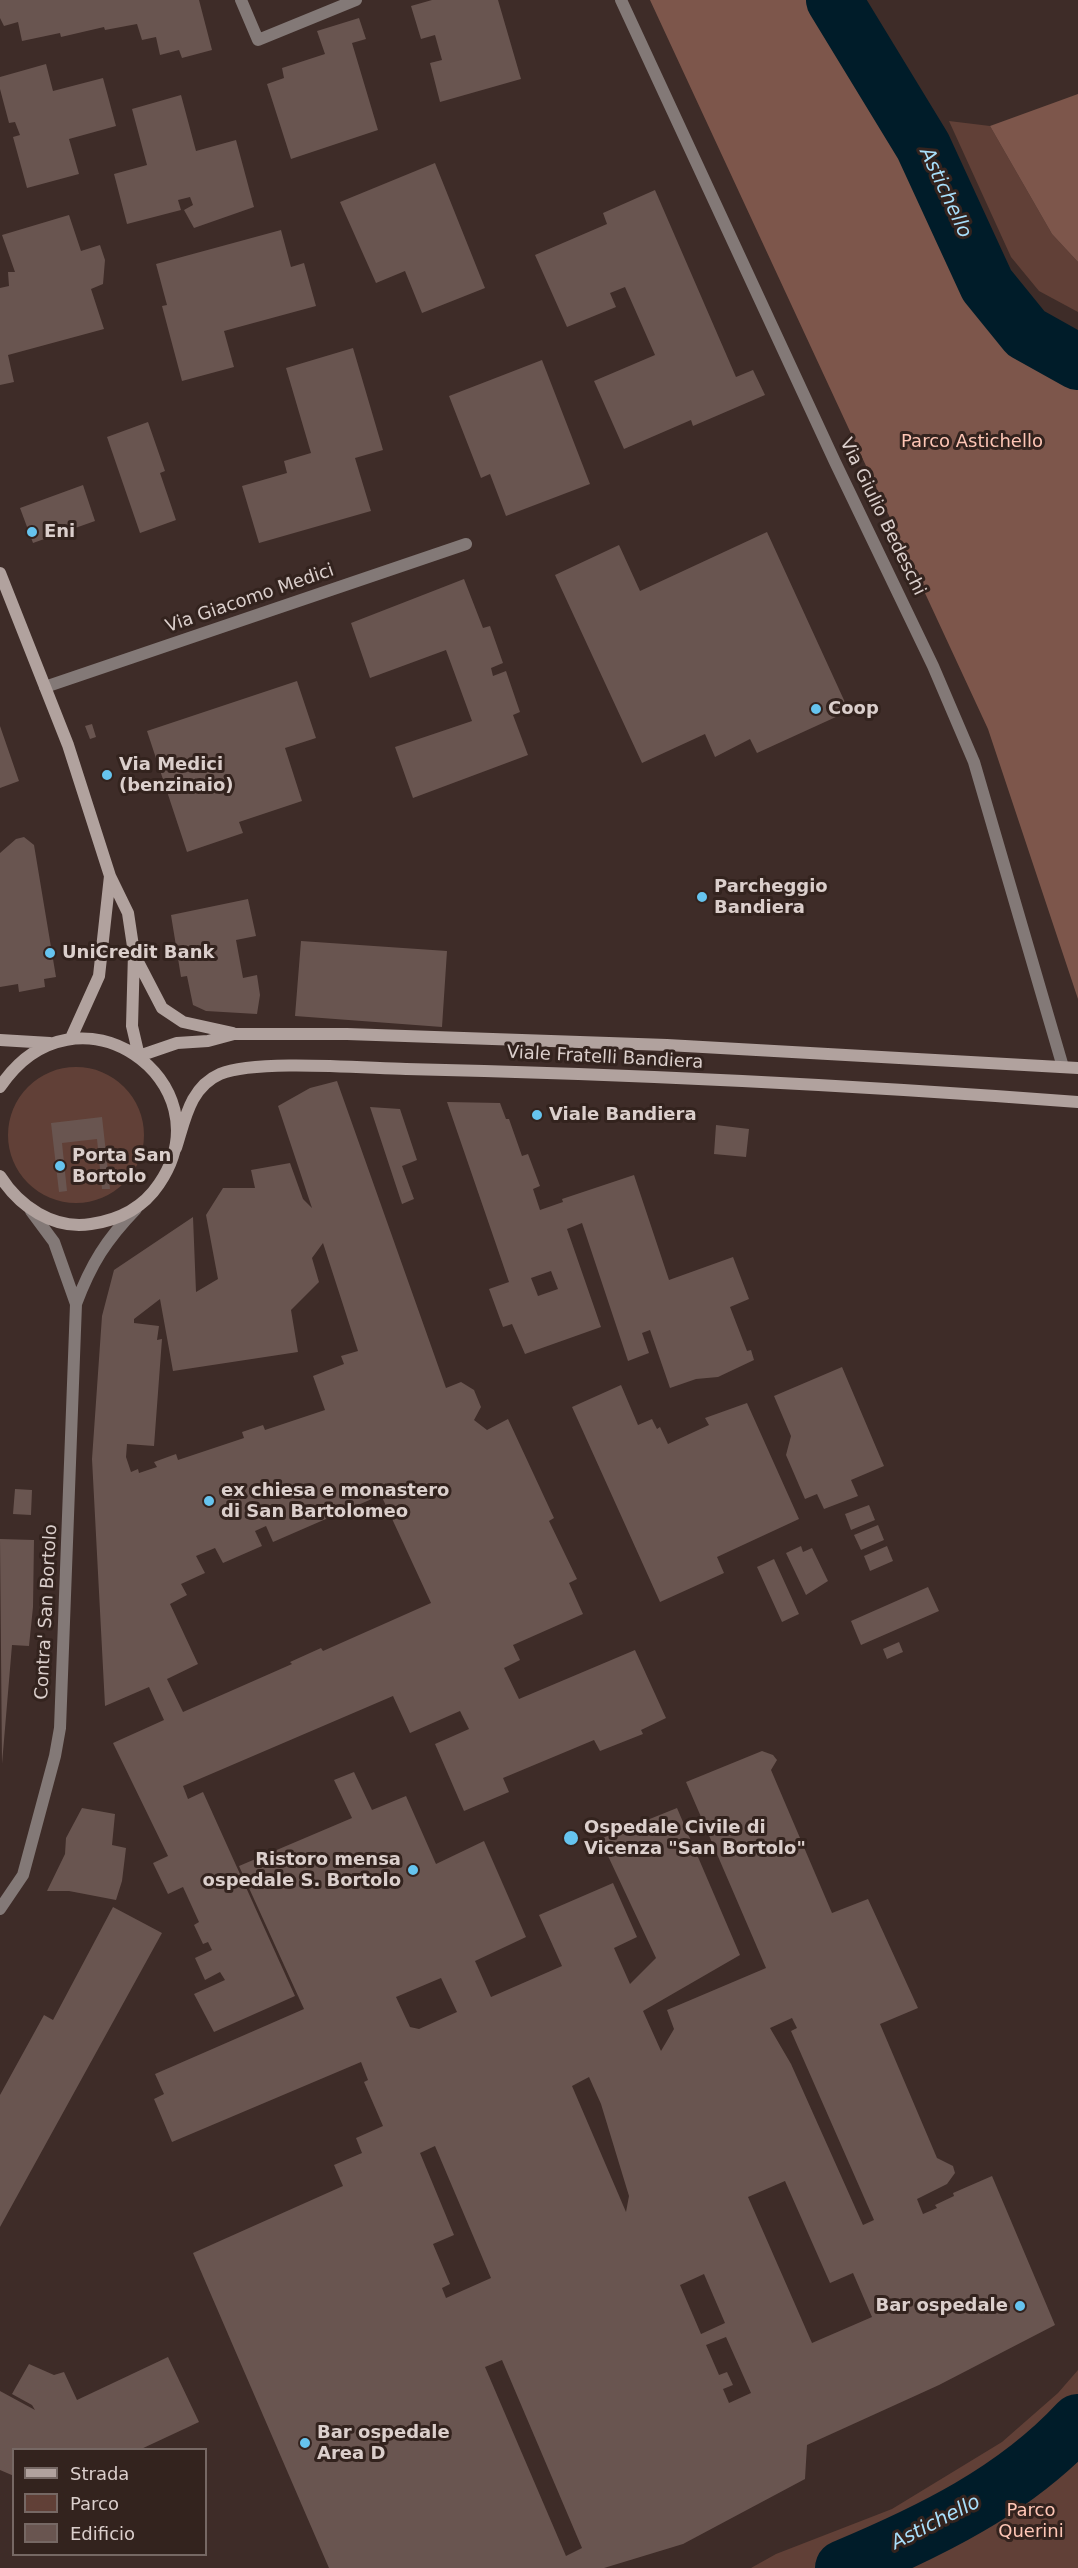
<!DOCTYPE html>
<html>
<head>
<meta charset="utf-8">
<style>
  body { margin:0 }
  #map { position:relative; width:1078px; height:2568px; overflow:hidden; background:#3e2c28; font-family:"DejaVu Sans",sans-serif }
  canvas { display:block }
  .legend { position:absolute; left:12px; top:2448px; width:195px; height:108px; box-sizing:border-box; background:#33231e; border:2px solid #766864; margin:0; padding:8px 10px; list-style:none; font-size:18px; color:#dbcfcc }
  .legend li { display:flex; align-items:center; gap:12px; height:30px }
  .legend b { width:30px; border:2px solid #766864 }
</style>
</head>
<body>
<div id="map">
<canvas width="1078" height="2568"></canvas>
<ul class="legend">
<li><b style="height:8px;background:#b1a29e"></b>Strada</li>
<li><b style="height:16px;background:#614037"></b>Parco</li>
<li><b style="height:16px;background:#695550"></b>Edificio</li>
</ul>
</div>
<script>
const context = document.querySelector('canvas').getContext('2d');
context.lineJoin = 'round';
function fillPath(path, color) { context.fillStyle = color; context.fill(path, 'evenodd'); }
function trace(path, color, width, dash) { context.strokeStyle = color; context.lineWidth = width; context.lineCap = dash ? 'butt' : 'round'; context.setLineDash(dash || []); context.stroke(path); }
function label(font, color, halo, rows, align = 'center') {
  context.font = font + ' "DejaVu Sans",sans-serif'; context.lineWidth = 6; context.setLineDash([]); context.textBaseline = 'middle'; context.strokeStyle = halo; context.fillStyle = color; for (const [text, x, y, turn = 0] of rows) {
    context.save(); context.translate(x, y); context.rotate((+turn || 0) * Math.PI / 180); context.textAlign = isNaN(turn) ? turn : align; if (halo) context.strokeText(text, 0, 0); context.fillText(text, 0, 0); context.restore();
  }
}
fillPath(new Path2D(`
  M 949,121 L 990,126 L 1052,234 L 1078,262 L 1078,312 L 1039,291 L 1011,257 Z
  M8 1135a68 68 0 1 1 136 0a68 68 0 1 1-136 0Z
  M 1078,2370 L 1078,2568 L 751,2568 L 776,2554 L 892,2509 L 1002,2442 L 1058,2393 Z`), '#614037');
fillPath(new Path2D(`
  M 650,0 L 832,0 L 849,56 L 1002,337 L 1078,382 L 1078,999 L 988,729 Z
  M 1078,94 L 1078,262 L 1052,234 L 990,126 Z`), '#7d564b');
trace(new Path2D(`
  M 834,0 L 923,146 L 987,285 L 1026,333 L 1078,362
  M 843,2568 C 929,2532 1014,2491 1078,2422`), '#001c29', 56);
fillPath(new Path2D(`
  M 0,0 L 199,0 L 212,50 L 182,58 L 179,50 L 160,55 L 156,37 L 142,40 L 137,24 L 105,30 L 104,27 L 61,37 L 60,33 L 22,41 L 18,22 L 4,26 L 0,18 Z
  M 432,0 L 498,0 L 521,79 L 440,102 L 430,63 L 442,60 L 435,35 L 421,39 L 411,6 Z
  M 359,18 L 366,39 L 352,43 L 378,130 L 291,159 L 267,84 L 284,78 L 282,68 L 325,54 L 317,31 Z
  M 46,64 L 53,91 L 103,78 L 116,126 L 69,139 L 79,174 L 27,188 L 13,137 L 20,135 L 15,122 L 9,123 L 0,89 L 0,77 Z
  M 181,95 L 196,151 L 236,140 L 254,207 L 194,228 L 184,210 L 193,205 L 190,197 L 178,200 L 181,210 L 127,224 L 114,174 L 147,165 L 132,109 Z
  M 435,163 L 485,288 L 422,313 L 405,271 L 376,283 L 340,202 Z
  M 655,190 L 736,377 L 753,370 L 765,395 L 693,426 L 691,420 L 624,449 L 594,381 L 655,355 L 625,287 L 610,293 L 616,307 L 567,327 L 535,255 L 607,224 L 603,213 Z
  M 69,215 L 81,251 L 100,245 L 105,260 L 103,284 L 91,289 L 104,329 L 8,355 L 14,382 L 0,385 L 0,288 L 9,286 L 8,272 L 15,272 L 2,235 Z
  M 281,230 L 291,267 L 304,263 L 316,306 L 224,331 L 234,367 L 182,381 L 162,306 L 167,305 L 156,264 Z
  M 353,348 L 383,450 L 355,458 L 371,511 L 259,543 L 242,486 L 287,473 L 284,461 L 311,453 L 286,368 Z
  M 542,360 L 590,484 L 506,516 L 490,474 L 481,478 L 449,396 Z
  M 148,422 L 165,471 L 160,473 L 176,520 L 140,533 L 107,437 Z
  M 83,485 L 95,521 L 33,543 L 20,508 Z
  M 767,532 L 849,711 L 757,753 L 750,739 L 715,757 L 705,734 L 642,763 L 555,575 L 619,545 L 640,591 Z
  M 464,579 L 483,628 L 490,626 L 503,663 L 491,668 L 493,676 L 506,671 L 520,712 L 513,715 L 528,755 L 413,798 L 395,747 L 472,721 L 446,650 L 370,678 L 351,623 Z
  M 297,681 L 316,738 L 285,748 L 302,801 L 239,822 L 243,833 L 187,852 L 147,731 Z
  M 92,724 L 96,737 L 90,739 L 85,726 Z
  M 0,726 L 19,781 L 0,788 Z
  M 24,837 L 34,845 L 56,977 L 44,979 L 45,987 L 19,992 L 18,984 L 0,987 L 0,853 L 16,839 Z
  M 248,899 L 256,936 L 236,940 L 243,978 L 257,975 L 260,995 L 257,1014 L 206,1011 L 193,1005 L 187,976 L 181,977 L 171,915 Z
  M 301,941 L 447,951 L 442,1027 L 295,1016 Z
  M 337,1081 L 446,1388 L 461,1382 L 474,1390 L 481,1407 L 474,1420 L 487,1430 L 508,1419 L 554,1518 L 549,1521 L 577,1579 L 569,1583 L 583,1614 L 513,1645 L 520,1660 L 504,1668 L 519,1699 L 635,1650 L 666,1718 L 641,1730 L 643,1734 L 600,1751 L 594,1740 L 503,1778 L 509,1792 L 464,1811 L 435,1744 L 469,1729 L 460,1711 L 410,1733 L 393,1696 L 183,1786 L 188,1799 L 203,1792 L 295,1996 L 214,2032 L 194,1994 L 225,1980 L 220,1972 L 205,1980 L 195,1958 L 212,1950 L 208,1942 L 203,1944 L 194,1925 L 199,1922 L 183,1887 L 168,1894 L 153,1863 L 168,1856 L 113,1743 L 164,1720 L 149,1687 L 105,1706 L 92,1459 L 102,1316 L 114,1270 L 193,1217 L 196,1292 L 218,1279 L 206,1215 L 223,1188 L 255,1188 L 251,1170 L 290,1163 L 303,1199 L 312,1208 L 278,1106 L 310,1088 ZM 323,1243 L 358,1351 L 341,1356 L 344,1364 L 313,1376 L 325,1410 L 265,1430 L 263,1425 L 242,1432 L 244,1438 L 178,1460 L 176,1454 L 154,1462 L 157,1467 L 139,1473 L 138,1469 L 131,1472 L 126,1457 L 127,1444 L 154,1446 L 162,1339 L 157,1340 L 159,1326 L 134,1323 L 134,1319 L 160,1299 L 173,1371 L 298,1352 L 291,1310 L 319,1282 L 312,1258 ZM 381,1495 L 431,1603 L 323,1651 L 321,1648 L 290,1662 L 292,1664 L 183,1712 L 167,1679 L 198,1664 L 170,1604 L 187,1595 L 181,1584 L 205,1573 L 196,1556 L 215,1548 L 223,1563 L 262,1546 L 255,1531 L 266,1526 L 273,1542 Z
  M 447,1102 L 500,1103 L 506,1119 L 509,1119 L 522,1156 L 528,1154 L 540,1186 L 533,1189 L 540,1210 L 563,1202 L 562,1199 L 634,1175 L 669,1280 L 733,1257 L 749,1299 L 730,1307 L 747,1351 L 751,1350 L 754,1360 L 718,1377 L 696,1379 L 670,1388 L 650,1330 L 642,1333 L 649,1353 L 628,1361 L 582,1223 L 567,1229 L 601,1327 L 525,1354 L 512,1324 L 503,1327 L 489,1289 L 509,1282 ZM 551,1271 L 558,1289 L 538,1296 L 531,1278 Z
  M 370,1107 L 400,1109 L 417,1160 L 402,1166 L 414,1199 L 402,1204 Z
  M 102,1117 L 110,1189 L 102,1189 L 97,1139 L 62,1143 L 67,1191 L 59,1192 L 51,1123 Z
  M 716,1125 L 749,1129 L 746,1157 L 714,1154 Z
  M 842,1367 L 884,1466 L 851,1480 L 858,1496 L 824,1509 L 817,1494 L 805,1499 L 786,1455 L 791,1436 L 774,1396 Z
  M 621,1385 L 638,1425 L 652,1419 L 657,1429 L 660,1427 L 668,1444 L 709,1425 L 705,1418 L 747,1403 L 799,1519 L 717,1557 L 724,1573 L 660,1602 L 572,1407 Z
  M 15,1489 L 32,1490 L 31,1515 L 13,1514 Z
  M 869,1505 L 875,1520 L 851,1530 L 845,1514 Z
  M 878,1525 L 884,1540 L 861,1550 L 854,1535 Z
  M 0,1539 L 34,1540 L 33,1607 L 29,1646 L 12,1645 L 2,1764 Z
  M 801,1546 L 803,1552 L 812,1548 L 828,1581 L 806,1595 L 786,1553 Z
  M 887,1546 L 893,1561 L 870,1571 L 864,1556 Z
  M 774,1559 L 799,1614 L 782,1622 L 757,1567 Z
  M 928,1587 L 939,1611 L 861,1645 L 851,1621 Z
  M 899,1642 L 903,1652 L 887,1659 L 883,1649 Z
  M 762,1751 L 773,1755 L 777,1760 L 771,1770 L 832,1913 L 868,1899 L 918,2008 L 880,2024 L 937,2158 L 953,2166 L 955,2173 L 947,2184 L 917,2199 L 923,2214 L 937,2208 L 935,2205 L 954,2196 L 953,2193 L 992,2176 L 1055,2325 L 939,2385 L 807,2445 L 805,2479 L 683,2544 L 604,2568 L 329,2568 L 193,2253 L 343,2186 L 334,2165 L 362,2153 L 356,2138 L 383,2126 L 364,2082 L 368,2080 L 361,2062 L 172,2142 L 154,2099 L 164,2094 L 155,2074 L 304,2009 L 239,1866 L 352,1818 L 334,1780 L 354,1772 L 372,1810 L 406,1796 L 436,1864 L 484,1841 L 526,1937 L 475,1961 L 491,1997 L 562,1966 L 539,1915 L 613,1883 L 637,1937 L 614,1948 L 630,1984 L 656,1958 L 600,1839 L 677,1808 L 740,1955 L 643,2011 L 661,2051 L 674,2029 L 667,2010 L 766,1968 L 686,1782 ZM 441,1978 L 457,2012 L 419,2029 L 410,2027 L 396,1997 ZM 792,2018 L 797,2028 L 791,2031 L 874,2220 L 863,2225 L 791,2064 L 770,2028 ZM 589,2077 L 601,2104 L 629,2196 L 626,2212 L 572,2086 ZM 435,2146 L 491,2278 L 446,2298 L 442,2288 L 450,2284 L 433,2244 L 454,2235 L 420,2153 ZM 785,2181 L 830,2283 L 853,2273 L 872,2317 L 812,2343 L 748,2197 ZM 704,2274 L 725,2323 L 701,2334 L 680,2285 ZM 726,2337 L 751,2393 L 729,2403 L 723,2389 L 733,2385 L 727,2372 L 719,2375 L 706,2345 ZM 502,2360 L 582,2548 L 566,2556 L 485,2367 Z
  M 82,1808 L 115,1814 L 112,1845 L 126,1848 L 122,1881 L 116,1900 L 69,1891 L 47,1891 L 65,1854 L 66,1838 Z
  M 113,1907 L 162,1933 L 0,2227 L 0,2095 L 44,2015 L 53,2020 Z
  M 168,2357 L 199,2422 L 139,2450 L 14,2450 L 14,2476 L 0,2470 L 0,2391 L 35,2410 L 32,2405 L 12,2394 L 29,2364 L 54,2375 L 64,2372 L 77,2400 Z`), '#695550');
trace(new Path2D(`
  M 241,0 L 258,40 L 356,0
  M 621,0 L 835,462 L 933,666 L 974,762 L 1063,1067
  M 45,687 L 466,544
  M 31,1211 L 54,1242 L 76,1304
  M 0,1909 L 23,1875 L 55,1756 L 60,1728 L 76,1304 C 91,1264 106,1240 136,1209`), '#837977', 12);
trace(new Path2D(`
  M 0,573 L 68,745 L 110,876 L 128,913 L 134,953 L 132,1026 L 139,1056
  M 135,956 L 162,1008 L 183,1022 L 233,1033
  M 71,1038 L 99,976 L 110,876
  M 0,1040 L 50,1043
  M 139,1056 L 177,1043 L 208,1041 L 234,1034 L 347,1034 L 667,1045 L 1078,1068
  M 0,1087 C 76,973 229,1082 159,1184 C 143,1208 119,1220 91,1224 C 53,1230 19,1206 0,1176
  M 176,1148 C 185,1120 190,1087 220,1074 C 256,1059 363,1068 406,1069 C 630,1074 854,1085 1078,1102`), '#b1a29e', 12);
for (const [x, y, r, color] of [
  [32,532,6,"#66c4ef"],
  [816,709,6,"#66c4ef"],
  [107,775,6,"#66c4ef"],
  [702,897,6,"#66c4ef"],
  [50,953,6,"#66c4ef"],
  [537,1115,6,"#66c4ef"],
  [60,1166,6,"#66c4ef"],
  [209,1501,6,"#66c4ef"],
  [571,1838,8,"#66c4ef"],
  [413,1870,6,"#66c4ef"],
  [1020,2306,6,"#66c4ef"],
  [305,2443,6,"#66c4ef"]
]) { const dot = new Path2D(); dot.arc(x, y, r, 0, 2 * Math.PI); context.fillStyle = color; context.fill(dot); trace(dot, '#33231e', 2); }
label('18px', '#fec6b6', '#33231e', [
  ["Parco Astichello",972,442],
  ["Parco",1031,2511],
  ["Querini",1031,2532]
]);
label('18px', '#dbcfcc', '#33231e', [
  ["Via Giulio Bedeschi",882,517,64],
  ["Via Giacomo Medici",250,599,-19],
  ["Viale Fratelli Bandiera",605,1058,3],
  ["Contra' San Bortolo",47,1612,-87]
]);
label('bold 18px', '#dbcfcc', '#33231e', [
  ["Eni",44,532],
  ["Coop",828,709],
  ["Via Medici",119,765],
  ["(benzinaio)",119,786],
  ["Parcheggio",714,887],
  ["Bandiera",714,908],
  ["UniCredit Bank",62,953],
  ["Viale Bandiera",549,1115],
  ["Porta San",72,1156],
  ["Bortolo",72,1177],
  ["ex chiesa e monastero",221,1491],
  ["di San Bartolomeo",221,1512],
  ["Ospedale Civile di",584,1828],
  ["Vicenza \"San Bortolo\"",584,1849],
  ["Ristoro mensa",401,1860,"right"],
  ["ospedale S. Bortolo",401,1881,"right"],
  ["Bar ospedale",1008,2306,"right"],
  ["Bar ospedale",317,2433],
  ["Area D",317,2454]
], 'left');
label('italic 20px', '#a8dffb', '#33231e', [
  ["Astichello",945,193,65],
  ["Astichello",936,2523,-27]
]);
</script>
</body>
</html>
